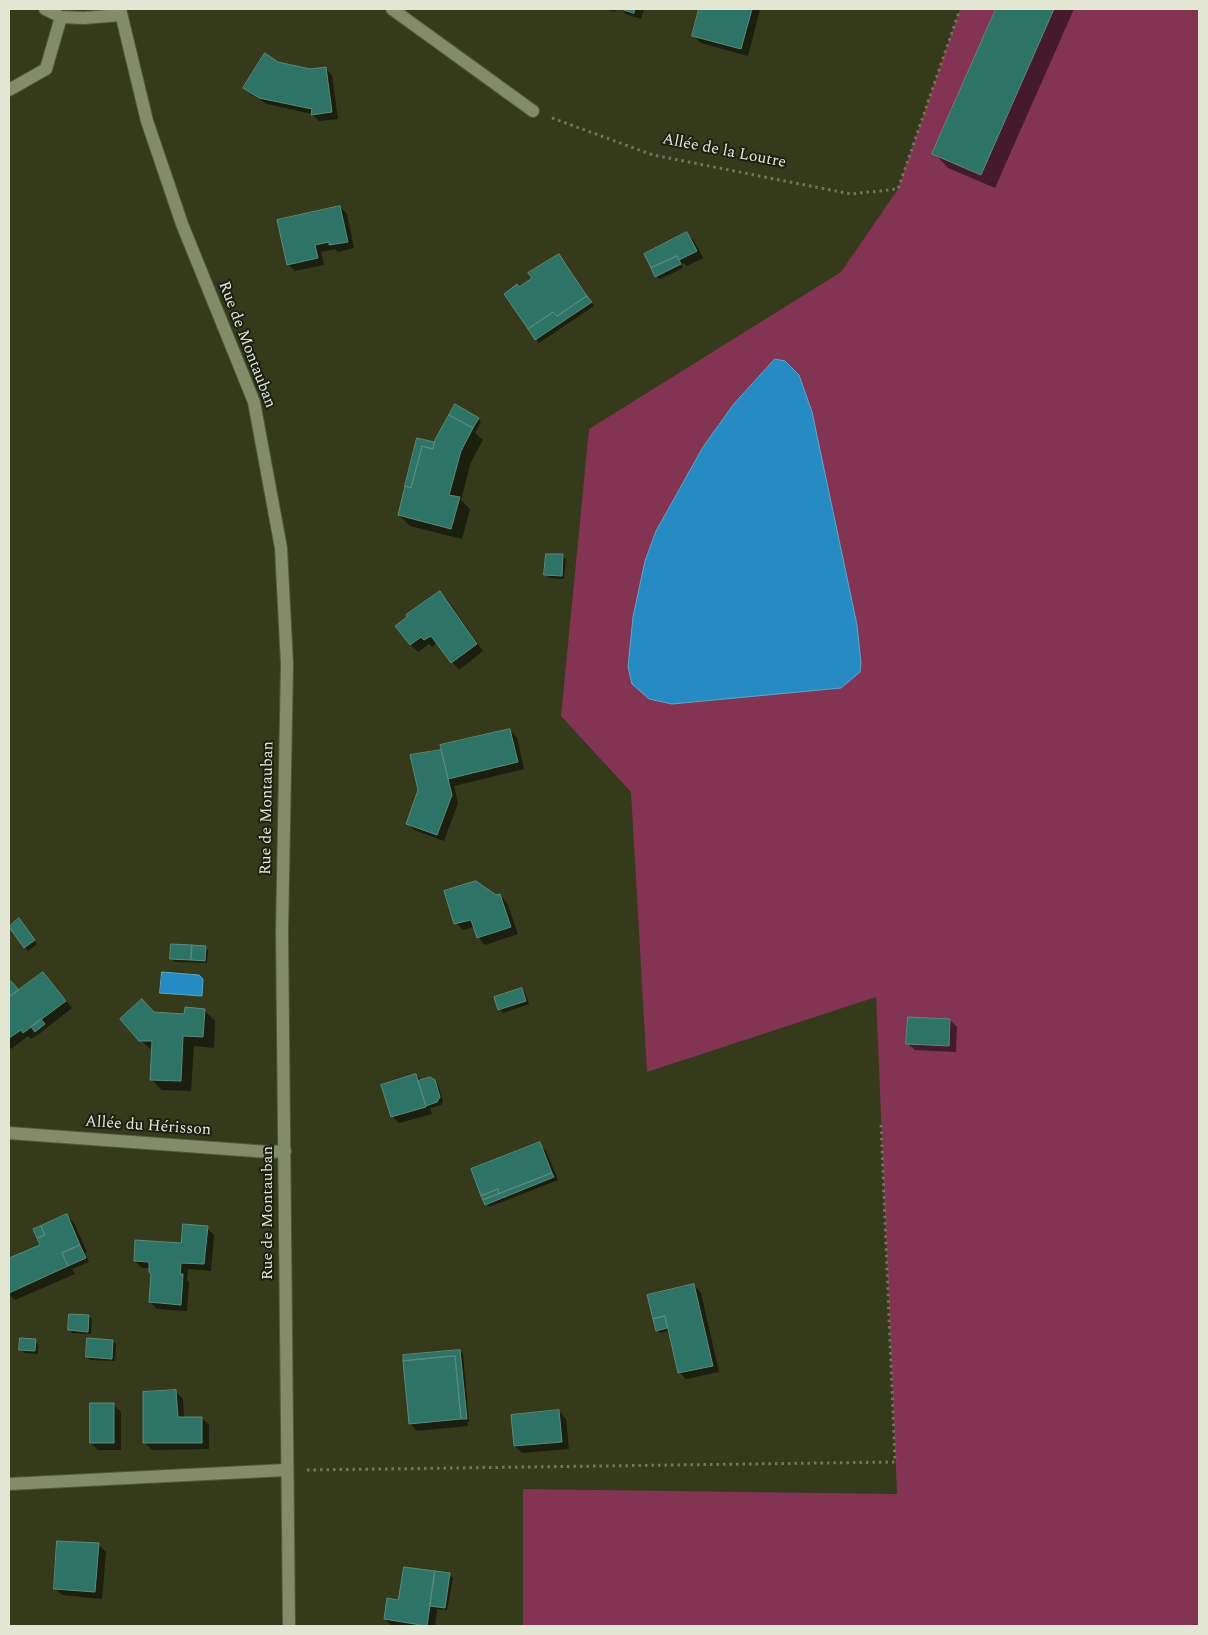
<!DOCTYPE html>
<html>
<head>
<meta charset="utf-8">
<style>
  body { margin:0 }
  #map { position:relative; width:1208px; height:1635px; overflow:hidden; background:#343a1a; font-family:Spectral,serif }
  canvas { display:block }
  .frame { position:absolute; inset:0; border:10px solid #e2e6d3; pointer-events:none }
</style>
</head>
<body>
<div id="map">
<canvas width="1208" height="1635"></canvas>
<div class="frame"></div>
</div>
<script>
const context = document.querySelector('canvas').getContext('2d');
context.lineJoin = 'round';
function fillPath(path, color) { context.fillStyle = color; context.fill(path, 'evenodd'); }
function trace(path, color, width, dash) { context.strokeStyle = color; context.lineWidth = width; context.lineCap = dash ? 'butt' : 'round'; context.setLineDash(dash || []); context.stroke(path); }
function label(font, color, halo, rows, align = 'center') {
  context.font = font + ' Spectral,serif'; context.lineWidth = 4; context.setLineDash([]); context.textBaseline = 'middle'; context.strokeStyle = halo; context.fillStyle = color; for (const [text, x, y, turn = 0] of rows) {
    context.save(); context.translate(x, y); context.rotate((+turn || 0) * Math.PI / 180); context.textAlign = isNaN(turn) ? turn : align; if (halo) context.strokeText(text, 0, 0); context.fillText(text, 0, 0); context.restore();
  }
}
fillPath(new Path2D(`
  M 960,9 L 1199,9 L 1199,1626 L 523,1626 L 523,1489 L 897,1494 L 876,997 L 647,1072 L 631,792 L 561,716 L 589,429 L 841,272 L 898,189 Z`), '#823452');
const water = new Path2D(`
  M 775,359 L 785,361 L 799,375 L 812,412 L 857,625 L 861,663 L 860,672 L 841,688 L 672,704 L 649,699 L 632,684 L 628,667 L 633,617 L 645,561 L 656,531 L 703,447 L 733,405 Z
  M 162,972 L 199,975 L 203,979 L 202,996 L 160,993 Z`);
fillPath(water, '#268bc2');
trace(water, '#5ea6c7', 1);
fillPath(new Path2D(`
  M 604,9 L 644,9 L 641,19 L 626,14 L 623,11 L 616,9 L 615,12 Z
  M 701,9 L 759,9 L 760,10 L 748,56 L 701,43 L 694,36 Z
  M 997,9 L 1074,9 L 995,188 L 948,168 L 934,153 Z
  M 278,63 L 310,70 L 325,68 L 332,75 L 338,119 L 319,121 L 312,114 L 267,104 L 252,95 L 245,88 Z
  M 340,207 L 347,214 L 354,248 L 338,252 L 335,249 L 321,252 L 324,265 L 295,271 L 288,264 Z
  M 687,234 L 694,241 L 703,258 L 687,266 L 683,263 L 681,264 L 683,268 L 660,279 L 656,276 Z
  M 559,256 L 566,263 L 594,306 L 539,343 L 529,328 L 520,288 L 534,278 Z
  M 478,419 L 481,422 L 475,433 L 483,440 L 471,462 L 461,500 L 470,509 L 462,539 L 410,526 L 399,515 L 434,443 L 435,445 Z
  M 562,556 L 566,559 L 564,579 L 549,578 L 546,575 Z
  M 440,592 L 447,599 L 483,651 L 459,670 L 437,643 L 432,647 L 429,644 L 418,652 L 410,644 Z
  M 510,730 L 517,738 L 524,769 L 454,786 L 458,803 L 444,841 L 414,830 L 407,823 L 419,790 L 412,756 L 442,751 Z
  M 500,895 L 507,903 L 518,934 L 485,945 L 478,937 L 474,927 L 463,930 L 456,923 L 496,896 Z
  M 22,923 L 37,944 L 28,951 L 10,926 Z
  M 205,947 L 208,950 L 207,963 L 174,962 L 171,958 Z
  M 50,981 L 72,1008 L 39,1034 L 31,1039 L 28,1036 L 11,1049 L 9,1047 L 9,985 L 11,983 L 19,991 Z
  M 521,989 L 525,992 L 529,1004 L 503,1013 L 500,1010 L 496,998 Z
  M 204,1010 L 215,1021 L 214,1048 L 194,1046 L 191,1091 L 162,1090 L 151,1079 L 153,1051 L 140,1040 L 155,1013 L 185,1016 Z
  M 950,1020 L 957,1027 L 956,1052 L 915,1050 L 907,1043 Z
  M 416,1075 L 421,1081 L 434,1081 L 438,1085 L 443,1101 L 441,1105 L 430,1108 L 432,1114 L 399,1123 L 392,1116 Z
  M 539,1144 L 546,1151 L 558,1180 L 489,1207 L 486,1204 Z
  M 67,1216 L 74,1223 L 87,1252 L 85,1253 L 89,1262 L 72,1269 L 75,1274 L 15,1300 L 9,1294 L 9,1259 L 42,1245 Z
  M 207,1228 L 214,1235 L 211,1271 L 188,1269 L 187,1280 L 189,1282 L 187,1311 L 157,1309 L 150,1302 L 152,1274 L 150,1268 L 142,1268 L 135,1261 L 182,1245 Z
  M 694,1285 L 701,1293 L 719,1372 L 686,1379 L 679,1372 L 670,1331 L 660,1333 L 657,1330 L 649,1296 Z
  M 89,1316 L 92,1320 L 91,1334 L 72,1333 L 69,1330 Z
  M 35,1341 L 38,1344 L 38,1354 L 24,1353 L 21,1350 Z
  M 113,1341 L 116,1344 L 115,1361 L 90,1360 L 87,1357 Z
  M 460,1351 L 463,1354 L 469,1422 L 467,1422 L 468,1426 L 417,1431 L 410,1424 Z
  M 176,1392 L 183,1399 L 184,1418 L 202,1418 L 209,1425 L 209,1449 L 152,1450 L 145,1443 Z
  M 114,1405 L 121,1412 L 121,1450 L 98,1450 L 91,1443 Z
  M 559,1411 L 566,1419 L 569,1449 L 522,1453 L 515,1446 Z
  M 99,1545 L 106,1552 L 102,1599 L 62,1595 L 55,1588 Z
  M 435,1573 L 436,1574 L 449,1575 L 453,1578 L 447,1610 L 437,1609 L 435,1626 L 392,1626 L 385,1619 L 399,1601 Z`), '#0007');
const building = new Path2D(`
  M 621,9 L 635,9 L 634,13 Z
  M 699,9 L 752,9 L 741,49 L 692,36 Z
  M 996,9 L 1054,9 L 981,175 L 932,154 Z
  M 265,53 L 278,62 L 310,69 L 326,67 L 332,112 L 311,115 L 312,109 L 259,98 L 243,88 Z
  M 340,206 L 348,242 L 329,245 L 329,242 L 315,245 L 318,258 L 287,265 L 277,220 Z
  M 687,232 L 697,251 L 679,260 L 677,256 L 651,268 L 644,254 Z
  M 559,254 L 587,296 L 557,316 L 553,312 L 528,329 L 504,294 L 517,284 L 519,287 L 532,278 L 528,273 Z
  M 677,256 L 681,264 L 655,277 L 651,268 Z
  M 587,296 L 592,302 L 535,340 L 528,329 L 553,312 L 557,316 Z
  M 455,404 L 479,418 L 473,428 L 449,415 Z
  M 449,415 L 473,428 L 461,451 L 449,495 L 460,497 L 451,529 L 398,515 L 405,486 L 411,488 L 422,446 L 433,449 L 435,440 Z
  M 417,438 L 434,442 L 433,449 L 422,446 L 411,488 L 405,486 Z
  M 546,554 L 563,554 L 562,576 L 544,575 Z
  M 440,591 L 477,644 L 451,663 L 431,636 L 424,640 L 421,637 L 410,645 L 395,626 L 407,617 L 406,615 Z
  M 510,729 L 518,762 L 448,779 L 440,745 Z
  M 441,750 L 452,795 L 437,835 L 406,824 L 418,790 L 410,755 Z
  M 476,881 L 496,895 L 500,894 L 511,927 L 477,938 L 471,920 L 454,924 L 444,891 Z
  M 19,918 L 35,940 L 24,948 L 9,927 Z
  M 171,944 L 192,945 L 191,960 L 170,959 Z
  M 192,945 L 206,946 L 205,961 L 191,960 Z
  M 43,972 L 66,1001 L 23,1033 L 21,1030 L 9,1038 L 9,997 Z
  M 11,981 L 19,990 L 9,997 L 9,983 Z
  M 522,988 L 526,1001 L 498,1010 L 494,997 Z
  M 142,999 L 154,1012 L 184,1014 L 185,1007 L 205,1009 L 203,1037 L 183,1036 L 181,1081 L 150,1080 L 152,1041 L 139,1041 L 120,1019 Z
  M 908,1017 L 950,1019 L 949,1046 L 906,1044 Z
  M 41,1019 L 45,1024 L 35,1032 L 31,1027 Z
  M 416,1074 L 426,1107 L 391,1117 L 381,1085 Z
  M 430,1077 L 435,1080 L 440,1097 L 437,1102 L 426,1106 L 418,1081 Z
  M 540,1142 L 552,1173 L 499,1194 L 498,1189 L 481,1196 L 471,1169 Z
  M 552,1173 L 554,1177 L 485,1205 L 483,1200 Z
  M 498,1189 L 499,1194 L 483,1200 L 481,1196 Z
  M 67,1214 L 80,1245 L 62,1253 L 68,1266 L 9,1293 L 9,1258 L 40,1245 L 37,1238 L 45,1235 L 41,1226 Z
  M 183,1224 L 208,1226 L 204,1264 L 181,1263 L 180,1274 L 183,1274 L 181,1305 L 149,1302 L 151,1274 L 149,1272 L 149,1262 L 134,1261 L 135,1240 L 181,1243 Z
  M 41,1226 L 45,1235 L 37,1238 L 33,1229 Z
  M 80,1245 L 86,1258 L 68,1266 L 62,1253 Z
  M 694,1284 L 713,1366 L 678,1373 L 665,1316 L 653,1319 L 647,1295 Z
  M 69,1314 L 89,1315 L 88,1332 L 68,1330 Z
  M 665,1316 L 667,1328 L 656,1331 L 653,1319 Z
  M 20,1338 L 36,1339 L 35,1351 L 19,1350 Z
  M 87,1338 L 113,1340 L 112,1359 L 86,1357 Z
  M 460,1350 L 467,1419 L 461,1419 L 455,1356 L 403,1361 L 403,1355 Z
  M 455,1356 L 461,1419 L 409,1424 L 403,1361 Z
  M 176,1390 L 178,1417 L 202,1417 L 202,1443 L 143,1443 L 143,1392 Z
  M 90,1403 L 114,1403 L 114,1443 L 90,1443 Z
  M 559,1410 L 562,1442 L 514,1446 L 511,1415 Z
  M 57,1541 L 99,1543 L 95,1592 L 54,1589 Z
  M 404,1567 L 435,1571 L 427,1626 L 384,1619 L 387,1598 L 398,1600 Z
  M 435,1571 L 450,1573 L 445,1608 L 430,1606 Z`);
fillPath(building, '#2e7466');
trace(building, '#5c897e', 1);
const minor = new Path2D(`
  M 45,9 L 61,17 L 84,18 L 120,15
  M 120,9 L 147,121 L 182,224 L 254,402 L 281,548 L 287,664 L 282,931 L 289,1626
  M 392,9 L 533,111
  M 9,90 L 46,69 L 61,17
  M 9,1133 L 269,1152 L 285,1151
  M 9,1484 L 286,1470`);
trace(minor, '#53583d', 14);
trace(new Path2D(`
  M 552,118 L 653,155 L 851,194 L 898,189 L 960,9
  M 307,1470 L 895,1462 L 881,1124`), '#72775c', 3, [2.5, 4]);
trace(minor, '#838b68', 12);
label('16px', '#e2e6d3', '#1c2011', [
  ["Allée de la Loutre",724,152,11],
  ["Rue de Montauban",246,345,69],
  ["Rue de Montauban",268,808,-89],
  ["Allée du Hérisson",148,1127,4],
  ["Rue de Montauban",269,1213,-90]
]);
</script>
</body>
</html>
